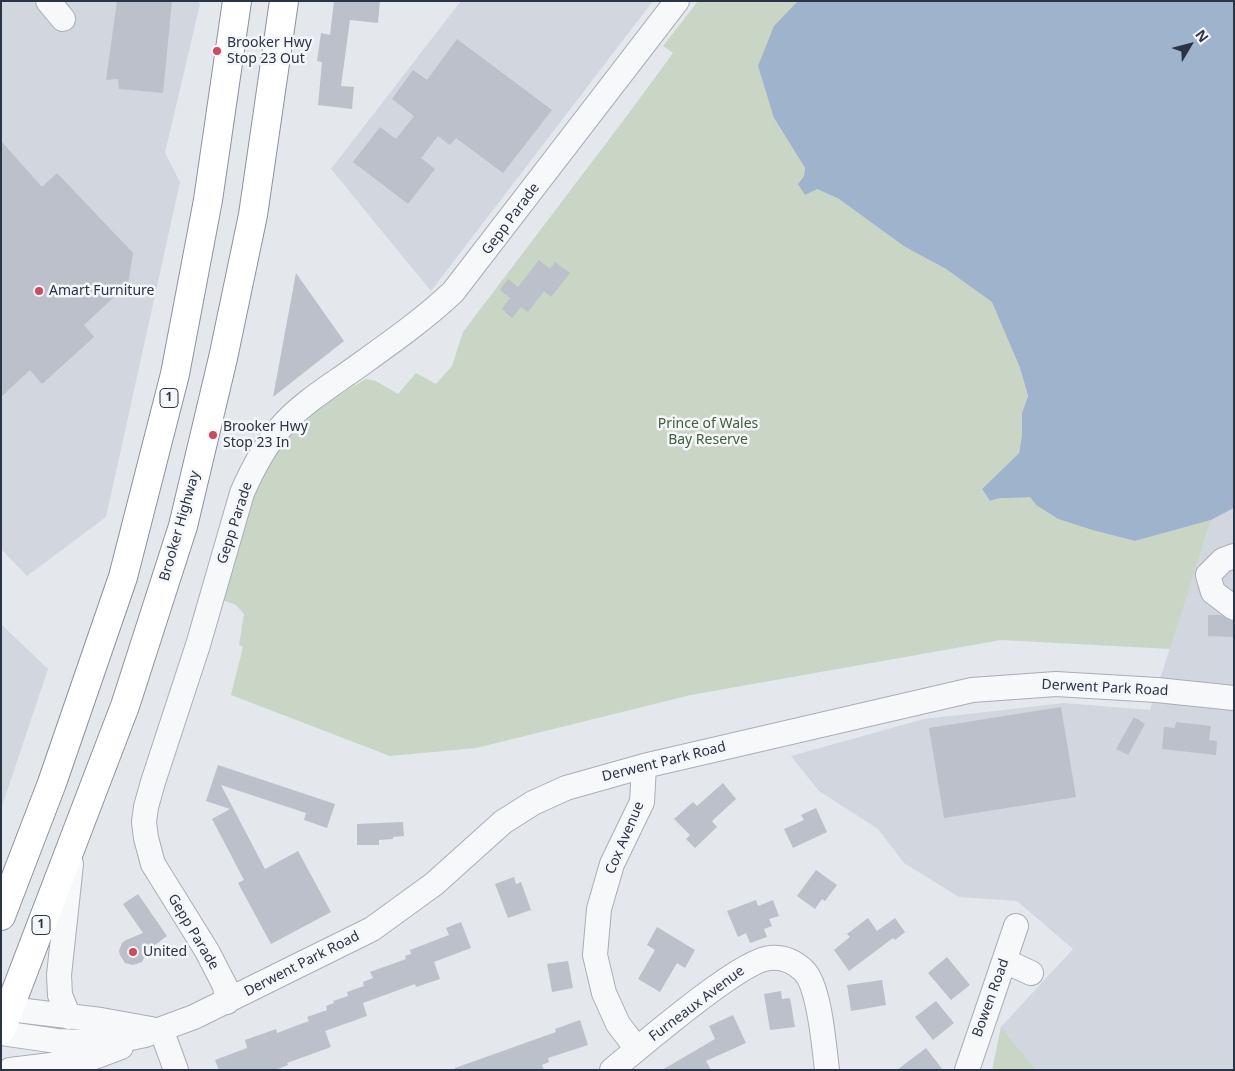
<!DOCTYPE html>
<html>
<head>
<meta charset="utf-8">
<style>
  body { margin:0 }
  #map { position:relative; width:1235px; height:1071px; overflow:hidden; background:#e4e7ec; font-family:"Noto Sans",sans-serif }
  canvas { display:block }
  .frame { position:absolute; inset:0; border:2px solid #2b3445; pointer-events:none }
  .north { position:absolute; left:1165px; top:20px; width:50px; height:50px; -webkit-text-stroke:4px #f4f6f9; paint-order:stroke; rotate:53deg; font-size:14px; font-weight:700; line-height:20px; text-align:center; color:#2b3445 }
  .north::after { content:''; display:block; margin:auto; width:18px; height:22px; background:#2b3445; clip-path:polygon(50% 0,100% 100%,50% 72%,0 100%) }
</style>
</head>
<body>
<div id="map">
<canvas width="1235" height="1071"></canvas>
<div class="frame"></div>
<div class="north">N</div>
</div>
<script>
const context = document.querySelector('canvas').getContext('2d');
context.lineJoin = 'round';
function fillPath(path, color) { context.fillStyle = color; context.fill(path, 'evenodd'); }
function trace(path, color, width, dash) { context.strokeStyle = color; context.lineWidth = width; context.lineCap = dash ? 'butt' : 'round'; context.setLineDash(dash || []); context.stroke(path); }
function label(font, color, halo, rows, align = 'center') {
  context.font = font + ' "Noto Sans",sans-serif'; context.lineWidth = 5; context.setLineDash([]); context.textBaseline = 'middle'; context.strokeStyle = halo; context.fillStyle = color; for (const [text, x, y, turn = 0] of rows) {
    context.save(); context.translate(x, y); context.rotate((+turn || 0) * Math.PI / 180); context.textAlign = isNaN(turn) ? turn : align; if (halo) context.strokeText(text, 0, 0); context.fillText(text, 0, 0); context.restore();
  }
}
fillPath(new Path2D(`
  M 1,1 L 198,1 L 200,4 L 165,153 L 180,182 L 106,517 L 27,576 L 1,549 Z
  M 461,1 L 653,1 L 431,291 L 331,169 Z
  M 1234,508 L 1234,1070 L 1036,1070 L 1001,1027 L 1073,949 L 1017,901 L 959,897 L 904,863 L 878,829 L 819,791 L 791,756 L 924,719 L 1064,703 L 1150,710 L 1211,520 Z
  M 1,624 L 48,669 L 1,809 Z`), '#d2d6de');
fillPath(new Path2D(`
  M 698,1 L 798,1 L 794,6 L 774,118 L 805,168 L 804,176 L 798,184 L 817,189 L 839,199 L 905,247 L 946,269 L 992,301 L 1020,368 L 1028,396 L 1022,413 L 1022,434 L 1019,453 L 982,489 L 990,501 C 1000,496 1018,499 1030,497 L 1036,505 L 1058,519 L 1092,530 L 1135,541 L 1211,520 L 1170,649 L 1001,640 L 691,695 L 476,748 L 390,756 L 231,695 L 243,647 L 239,645 L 244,614 L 236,605 L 223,600 C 232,566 240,530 252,497 C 262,471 281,444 300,425 C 319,406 344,392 366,379 L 376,381 L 398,394 L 416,373 L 436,384 L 452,366 L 463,332 L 629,113 L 673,53 L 663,46 Z
  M 1001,1027 L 1036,1070 L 992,1070 Z`), '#c9d6c5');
fillPath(new Path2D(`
  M 798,1 L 1234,1 L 1234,508 L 1211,520 L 1135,541 L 1092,530 L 1058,519 L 1036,505 L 1030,497 C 1018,499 1000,496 990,501 L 982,489 L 1019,453 L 1022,434 L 1022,413 L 1028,396 L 1020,368 L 992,302 L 946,269 L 905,247 L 839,199 L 817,189 L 805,195 L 798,184 L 804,176 L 805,168 L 774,118 L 758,66 L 774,26 Z`), '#9fb4cc');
fillPath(new Path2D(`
  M 117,1 L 172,1 L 163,93 L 119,89 L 118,79 L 106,80 Z
  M 334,1 L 380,1 L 378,23 L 350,20 L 341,86 L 354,87 L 352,109 L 318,105 L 322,62 L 317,61 L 321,33 L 330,35 Z
  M 457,39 L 552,110 L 503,173 L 456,138 L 450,145 L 438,136 L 421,158 L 435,169 L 408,204 L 353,162 L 380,127 L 396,139 L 414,116 L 392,99 L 413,70 L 427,80 Z
  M 1,141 L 42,187 L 57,173 L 133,253 L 128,284 L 84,325 L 94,337 L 42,384 L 30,370 L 1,397 Z
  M 539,260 L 550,269 L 555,262 L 570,273 L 551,297 L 544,291 L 528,312 L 521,307 L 512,318 L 502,309 L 510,298 L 500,290 L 508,279 L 518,287 Z
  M 296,273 L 344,341 L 273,397 Z
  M 1208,615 L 1221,615 L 1234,622 L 1234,637 L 1208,636 Z
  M 1061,707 L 1076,797 L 944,818 L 929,728 Z
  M 1134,717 L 1145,724 L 1128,755 L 1116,749 Z
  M 1176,722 L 1211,726 L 1209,740 L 1217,741 L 1216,755 L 1162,749 L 1164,727 L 1175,728 Z
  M 218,765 L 335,804 L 327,828 L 304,820 L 306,813 L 221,785 L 265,869 L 298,851 L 331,912 L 271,944 L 238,883 L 244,880 L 212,819 L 230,809 L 206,801 Z
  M 723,783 L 736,799 L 712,821 L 717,827 L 695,848 L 686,839 L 690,835 L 674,819 L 693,802 L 697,806 Z
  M 816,808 L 827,832 L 793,848 L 784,829 L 804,820 L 801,815 Z
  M 403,822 L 404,836 L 393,837 L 393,839 L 379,840 L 379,845 L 357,845 L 357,824 Z
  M 816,870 L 837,885 L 825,901 L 822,899 L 815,909 L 797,896 Z
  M 514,877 L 516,884 L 521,882 L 531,910 L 508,918 L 495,884 Z
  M 138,894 L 167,936 L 148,950 L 142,962 L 133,965 L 125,963 L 120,955 L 119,951 L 122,943 L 126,940 L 143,933 L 123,904 Z
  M 756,900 L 758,906 L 773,900 L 779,916 L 769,919 L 772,926 L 764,929 L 767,937 L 750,943 L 746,933 L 738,937 L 727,911 Z
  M 868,918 L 877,931 L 895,918 L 905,932 L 895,940 L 893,938 L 849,971 L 834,950 L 850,937 L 847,934 Z
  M 461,922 L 471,948 L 434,962 L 440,979 L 416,987 L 415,984 L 363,1003 L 367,1016 L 325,1031 L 331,1047 L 287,1063 L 288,1065 L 275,1070 L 219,1070 L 215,1060 L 247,1048 L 245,1040 L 276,1029 L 277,1033 L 309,1021 L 307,1017 L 327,1010 L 326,1006 L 334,1003 L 333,1001 L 348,996 L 347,992 L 364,986 L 363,982 L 373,978 L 370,972 L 406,959 L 405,956 L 411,954 L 410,950 L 449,935 L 446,928 Z
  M 657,927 L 695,950 L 685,968 L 677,963 L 660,992 L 638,979 L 655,950 L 647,945 Z
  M 947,957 L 970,985 L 951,1000 L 928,973 Z
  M 568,961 L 573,988 L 552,992 L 547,964 Z
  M 882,980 L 886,1005 L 851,1011 L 847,985 Z
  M 781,991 L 782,999 L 790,998 L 795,1027 L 770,1030 L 764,994 Z
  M 936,1001 L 954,1023 L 933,1040 L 915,1017 Z
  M 733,1015 L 746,1043 L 706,1061 L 711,1070 L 662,1070 L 715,1039 L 709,1026 Z
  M 580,1020 L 588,1045 L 548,1058 L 549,1062 L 542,1065 L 544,1070 L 455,1070 L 455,1068 L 500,1052 L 556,1032 L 555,1029 Z
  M 926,1048 L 943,1070 L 897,1070 Z`), '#bbc0ca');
const minor = new Path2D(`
  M 48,1 L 63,19
  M 1234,556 L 1223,560 L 1208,575 L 1213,592 L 1234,608
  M 1005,961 L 1031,973
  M 227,1002 L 225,986 L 207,951 L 153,864 L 146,838 L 144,822 L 146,807 L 153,782 L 198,645 L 242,493 C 252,470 264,447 281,427 C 299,406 324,390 347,374 C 383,348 420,323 453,292 L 677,1
  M 9,1009 L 101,1020 L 151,1029
  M 69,1017 L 60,995 L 59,975 L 71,864
  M 161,1029 L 176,1070
  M 1,1033 L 57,1041 L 84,1042 L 116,1041 L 145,1035 L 194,1017 L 372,929 L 434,884 L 503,822 L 533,803 L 566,788 L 644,766 L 972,690 L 1056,684 L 1157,690 L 1234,698
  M 637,1049 L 618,1024 L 604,993 L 595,955 L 599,909 L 612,864 L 642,802 L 644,766
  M 10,1070 L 84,1061 L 121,1047
  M 612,1070 C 640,1047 740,960 770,958 C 783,957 795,962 804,971 C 820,987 824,1047 827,1070
  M 967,1070 L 1016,926`);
const highway = new Path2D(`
  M 1,916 L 52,783 L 123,577 L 175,374 L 208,200 L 237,1
  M 1,1030 L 125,706 L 183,526 L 223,358 L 253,215 L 284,1`);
trace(minor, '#a9aeb7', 26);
trace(highway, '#8b94a3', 30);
trace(minor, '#f7f8fa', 24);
trace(highway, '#fff', 28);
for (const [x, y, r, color] of [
  [217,51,5,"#d1495b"],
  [39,291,5,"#d1495b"],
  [213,435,5,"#d1495b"],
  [133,952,5,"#d1495b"]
]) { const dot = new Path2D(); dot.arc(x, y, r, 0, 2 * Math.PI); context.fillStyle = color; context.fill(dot); trace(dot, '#f4f6f9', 2); }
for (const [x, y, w] of [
  [169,398,18],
  [41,925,18]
]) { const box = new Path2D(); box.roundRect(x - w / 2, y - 9.5, w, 19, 4); context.fillStyle = '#f4f6f9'; context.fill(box); trace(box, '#2b3445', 1); }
label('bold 12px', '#2b3445', null, [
  ["1",169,398],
  ["1",41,925]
]);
label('14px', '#2b3445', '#f4f6f9', [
  ["Brooker Hwy",227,43],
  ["Stop 23 Out",227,59],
  ["Amart Furniture",49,291],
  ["Brooker Hwy",223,427],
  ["Stop 23 In",223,443],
  ["United",143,952]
], 'left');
label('14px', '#2b3445', '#f4f6f9', [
  ["Gepp Parade",511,219,-53],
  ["Gepp Parade",235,523,-72],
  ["Brooker Highway",180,526,-74],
  ["Derwent Park Road",1105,688,3],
  ["Derwent Park Road",664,762,-14],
  ["Cox Avenue",625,838,-67],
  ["Gepp Parade",193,932,59],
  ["Derwent Park Road",302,964,-27],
  ["Bowen Road",991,998,-70],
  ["Furneaux Avenue",697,1004,-37]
]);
label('14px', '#3f6138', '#f4f6f9', [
  ["Prince of Wales",708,424],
  ["Bay Reserve",708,440]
]);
</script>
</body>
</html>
